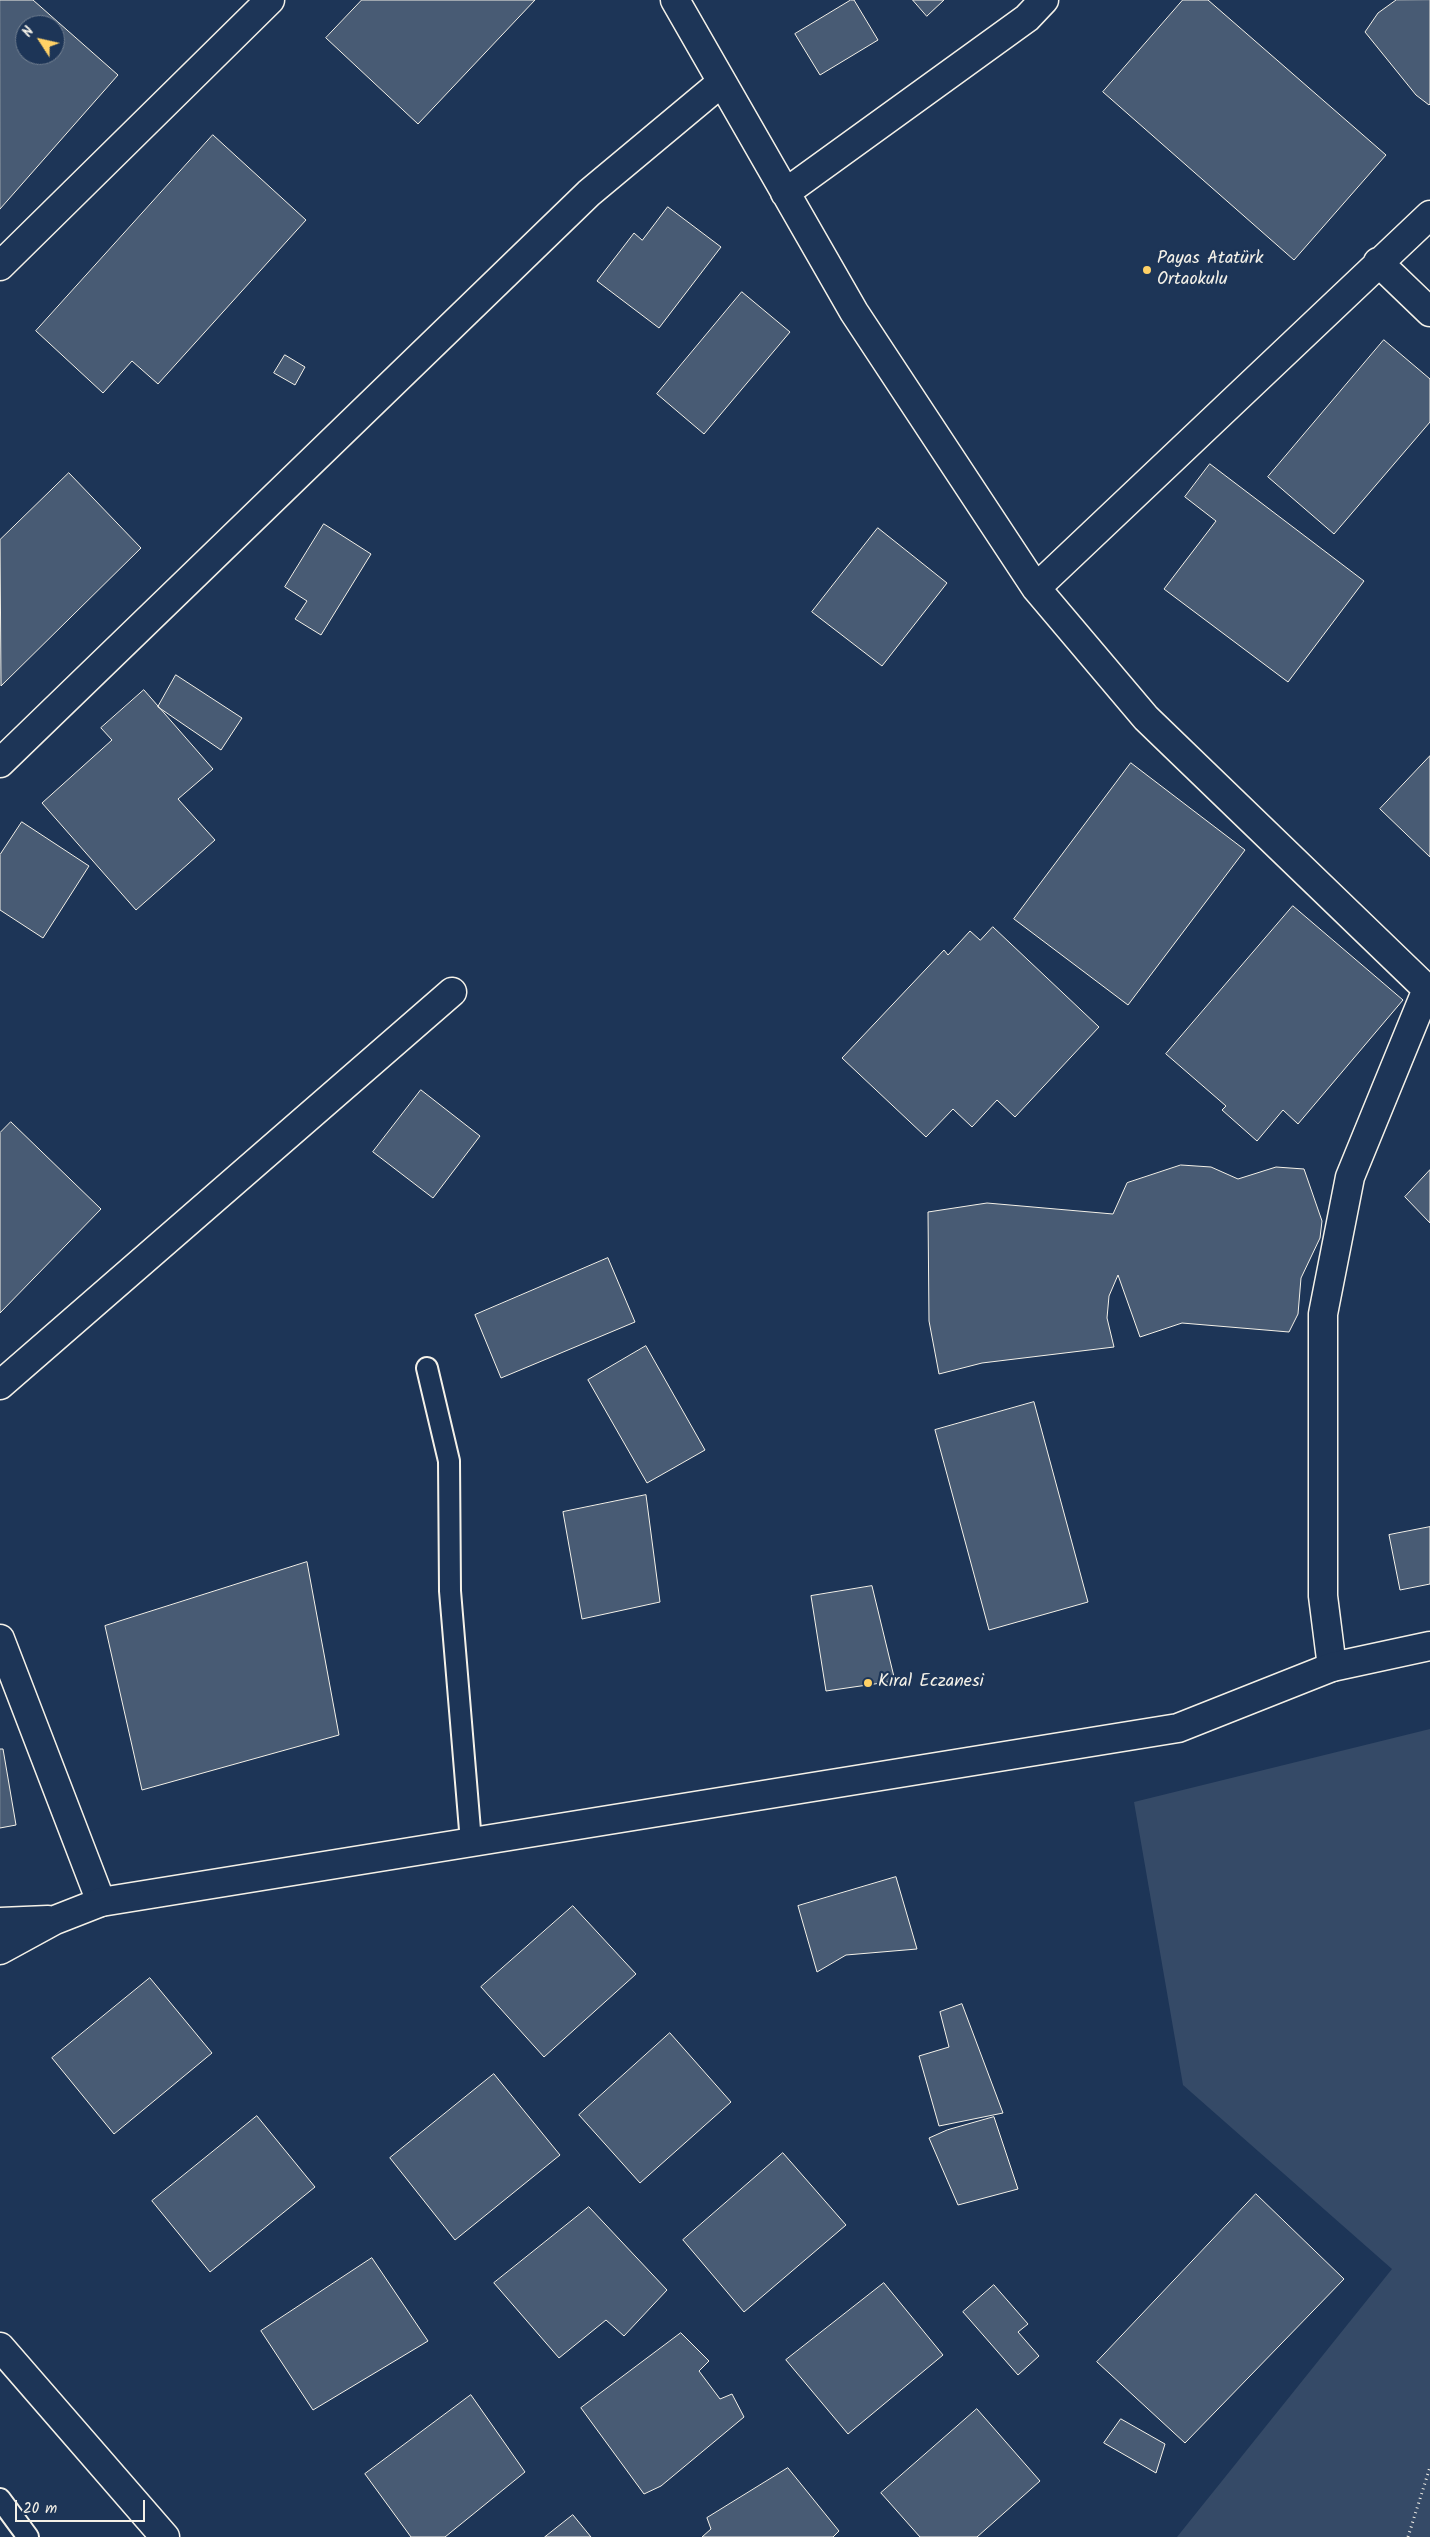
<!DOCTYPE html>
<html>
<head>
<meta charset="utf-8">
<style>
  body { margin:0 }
  #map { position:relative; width:1430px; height:2537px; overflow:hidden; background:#1d3557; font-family:Kalam,sans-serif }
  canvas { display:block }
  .north { position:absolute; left:15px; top:15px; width:50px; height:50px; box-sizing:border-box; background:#1d3557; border:1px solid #738091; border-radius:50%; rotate:305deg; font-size:14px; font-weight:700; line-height:20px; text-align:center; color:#f4f1e8 }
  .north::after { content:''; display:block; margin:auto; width:18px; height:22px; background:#ffd166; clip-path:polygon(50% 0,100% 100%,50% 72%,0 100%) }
  .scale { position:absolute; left:15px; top:2500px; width:130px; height:22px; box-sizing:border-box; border:2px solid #f4f1e8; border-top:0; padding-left:6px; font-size:15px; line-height:18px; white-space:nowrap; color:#f4f1e8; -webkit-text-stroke:4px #1d3557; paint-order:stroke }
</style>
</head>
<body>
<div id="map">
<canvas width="1430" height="2537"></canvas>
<div class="north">N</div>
<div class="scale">20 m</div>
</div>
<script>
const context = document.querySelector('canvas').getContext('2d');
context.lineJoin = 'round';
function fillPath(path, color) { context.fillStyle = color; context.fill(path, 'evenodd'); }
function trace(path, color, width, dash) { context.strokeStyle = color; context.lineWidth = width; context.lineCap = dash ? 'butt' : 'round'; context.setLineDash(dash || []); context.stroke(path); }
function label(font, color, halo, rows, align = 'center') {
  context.font = font + ' Kalam,sans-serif'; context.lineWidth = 4.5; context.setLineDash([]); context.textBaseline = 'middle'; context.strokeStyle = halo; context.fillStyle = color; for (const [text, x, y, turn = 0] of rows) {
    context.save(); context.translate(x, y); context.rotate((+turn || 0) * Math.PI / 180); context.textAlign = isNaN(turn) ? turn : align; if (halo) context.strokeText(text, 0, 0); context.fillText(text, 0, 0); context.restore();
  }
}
fillPath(new Path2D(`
  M 1430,1729 L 1430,2537 L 1177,2537 L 1392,2269 L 1183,2085 L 1134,1802 Z`), '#354a67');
const building = new Path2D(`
  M 0,0 L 33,0 L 118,75 L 0,209 ZM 25,25 L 55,25 L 55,55 L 25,55 Z
  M 362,0 L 535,0 L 418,124 L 326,38 Z
  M 851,0 L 854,0 L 878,40 L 820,75 L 795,34 Z
  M 913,0 L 944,0 L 927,16 Z
  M 1183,0 L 1208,0 L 1386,155 L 1294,260 L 1103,92 Z
  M 1430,0 L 1430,104 L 1429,105 L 1416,95 L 1365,32 L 1378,13 L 1396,0 Z
  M 213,135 L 306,220 L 158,384 L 132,361 L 103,393 L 36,331 Z
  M 668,207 L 721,247 L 659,328 L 597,281 L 634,233 L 642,240 Z
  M 742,292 L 790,332 L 704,434 L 657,394 Z
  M 1384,340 L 1430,379 L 1430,422 L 1334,534 L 1268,477 Z
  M 285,355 L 305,367 L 295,385 L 274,373 Z
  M 1210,464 L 1364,581 L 1288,682 L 1164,589 L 1216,521 L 1185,497 Z
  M 69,473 L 141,548 L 1,686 L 0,540 Z
  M 324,524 L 371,554 L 321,635 L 295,619 L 307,601 L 285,587 Z
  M 878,528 L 947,583 L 882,666 L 812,612 Z
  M 176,675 L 242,718 L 221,750 L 158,707 Z
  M 144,690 L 213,769 L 178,799 L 215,840 L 136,910 L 42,803 L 112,740 L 101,728 Z
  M 1430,756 L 1430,857 L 1380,809 Z
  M 1131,763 L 1245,850 L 1128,1005 L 1014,919 Z
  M 22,822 L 89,866 L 43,938 L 0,910 L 0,855 Z
  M 1293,906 L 1403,1000 L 1298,1124 L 1283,1110 L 1257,1141 L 1222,1110 L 1226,1106 L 1166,1054 Z
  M 993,927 L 1099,1027 L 1015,1117 L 997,1100 L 972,1127 L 953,1109 L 926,1137 L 842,1058 L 944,950 L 948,955 L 970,931 L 980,940 Z
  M 421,1090 L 480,1136 L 433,1198 L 373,1152 Z
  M 11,1122 L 101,1209 L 0,1313 L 0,1133 Z
  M 1181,1165 L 1211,1167 L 1238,1179 L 1276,1167 L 1304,1169 L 1322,1221 L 1320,1238 L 1301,1278 L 1298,1314 L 1289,1332 L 1182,1323 L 1140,1337 L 1118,1275 L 1109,1296 L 1107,1318 L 1114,1347 L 982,1363 L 939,1374 L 929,1321 L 928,1212 L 987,1203 L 1113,1214 L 1127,1183 Z
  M 1430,1170 L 1430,1223 L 1405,1197 Z
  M 608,1258 L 635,1322 L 501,1378 L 475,1315 Z
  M 646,1346 L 705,1450 L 647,1483 L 588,1380 Z
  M 1034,1402 L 1088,1602 L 989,1630 L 935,1430 Z
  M 646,1495 L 660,1602 L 582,1619 L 563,1512 Z
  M 1430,1527 L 1430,1584 L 1400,1590 L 1389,1535 Z
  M 307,1562 L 339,1735 L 142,1790 L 105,1626 Z
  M 872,1586 L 895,1681 L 826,1691 L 811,1596 Z
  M 0,1749 L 3,1749 L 16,1825 L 0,1828 Z
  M 896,1877 L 917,1949 L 846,1955 L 817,1972 L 798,1906 Z
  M 573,1906 L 636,1974 L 544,2057 L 481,1987 Z
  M 150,1978 L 212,2053 L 114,2134 L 52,2058 Z
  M 962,2004 L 1003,2113 L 939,2126 L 919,2056 L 949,2047 L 940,2012 Z
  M 670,2033 L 731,2102 L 640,2183 L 579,2115 Z
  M 494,2074 L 560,2155 L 455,2240 L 390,2158 Z
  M 257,2116 L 315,2187 L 210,2272 L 152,2201 Z
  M 994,2117 L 1018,2189 L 958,2205 L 929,2138 L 947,2130 Z
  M 783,2153 L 846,2225 L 744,2312 L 683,2240 Z
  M 1256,2194 L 1344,2279 L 1185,2443 L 1097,2362 Z
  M 589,2207 L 667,2290 L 624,2336 L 606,2320 L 559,2358 L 494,2283 Z
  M 372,2258 L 428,2341 L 313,2410 L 261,2331 Z
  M 884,2283 L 943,2355 L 848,2434 L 786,2360 Z
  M 994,2285 L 1028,2324 L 1018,2332 L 1039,2356 L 1018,2375 L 963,2312 Z
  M 681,2333 L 709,2361 L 699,2371 L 720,2399 L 732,2394 L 744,2417 L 661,2486 L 644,2494 L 581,2408 Z
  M 471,2395 L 525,2472 L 445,2537 L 411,2537 L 365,2474 Z
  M 977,2409 L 1040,2481 L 977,2537 L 920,2537 L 881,2493 Z
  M 1121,2419 L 1165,2444 L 1156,2473 L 1104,2443 Z
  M 788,2468 L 839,2531 L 833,2537 L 702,2537 L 711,2529 L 707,2518 Z
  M 573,2515 L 591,2537 L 545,2537 Z`);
fillPath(building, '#485b74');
trace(building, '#f4f1e8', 1);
const lane = new Path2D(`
  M 427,1368 L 449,1461 L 450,1591 L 471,1842
  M 0,2499 L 28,2537`);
const street = new Path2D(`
  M 675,0 L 854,312 L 1036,588 L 1146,718 L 1430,992
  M 785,193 L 1027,18 L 1044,0
  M 1378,262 L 1430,312
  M 0,266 L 270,0
  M 1036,588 L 1430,215
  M 0,763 L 589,193 L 722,82
  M 0,1385 L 452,992
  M 0,1639 L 101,1902
  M 1332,1667 L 1323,1596 L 1323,1314 L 1350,1177 L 1427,989
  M 0,2347 L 165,2537`);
const secondary = new Path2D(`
  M 0,1922 L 48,1920
  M 0,1950 L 55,1920 L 101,1902 L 1178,1728 L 1332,1667 L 1430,1646`);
trace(lane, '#f4f1e8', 24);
trace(street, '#f4f1e8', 31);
trace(secondary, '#f4f1e8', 31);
trace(new Path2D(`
  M 1408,2537 L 1430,2467`), '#f4f1e8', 3, [1, 4]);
trace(lane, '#1d3557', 20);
trace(street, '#1d3557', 28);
trace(secondary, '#1d3557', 28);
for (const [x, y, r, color] of [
  [1147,270,5,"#ffd166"],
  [868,1683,5,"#ffd166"]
]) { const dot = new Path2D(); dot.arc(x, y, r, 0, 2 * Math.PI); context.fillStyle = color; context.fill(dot); trace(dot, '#1d3557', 2); }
label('18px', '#f4f1e8', '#1d3557', [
  ["Payas Atatürk",1157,260],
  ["Ortaokulu",1157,281],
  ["Kıral Eczanesi",878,1683]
], 'left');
</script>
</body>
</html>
